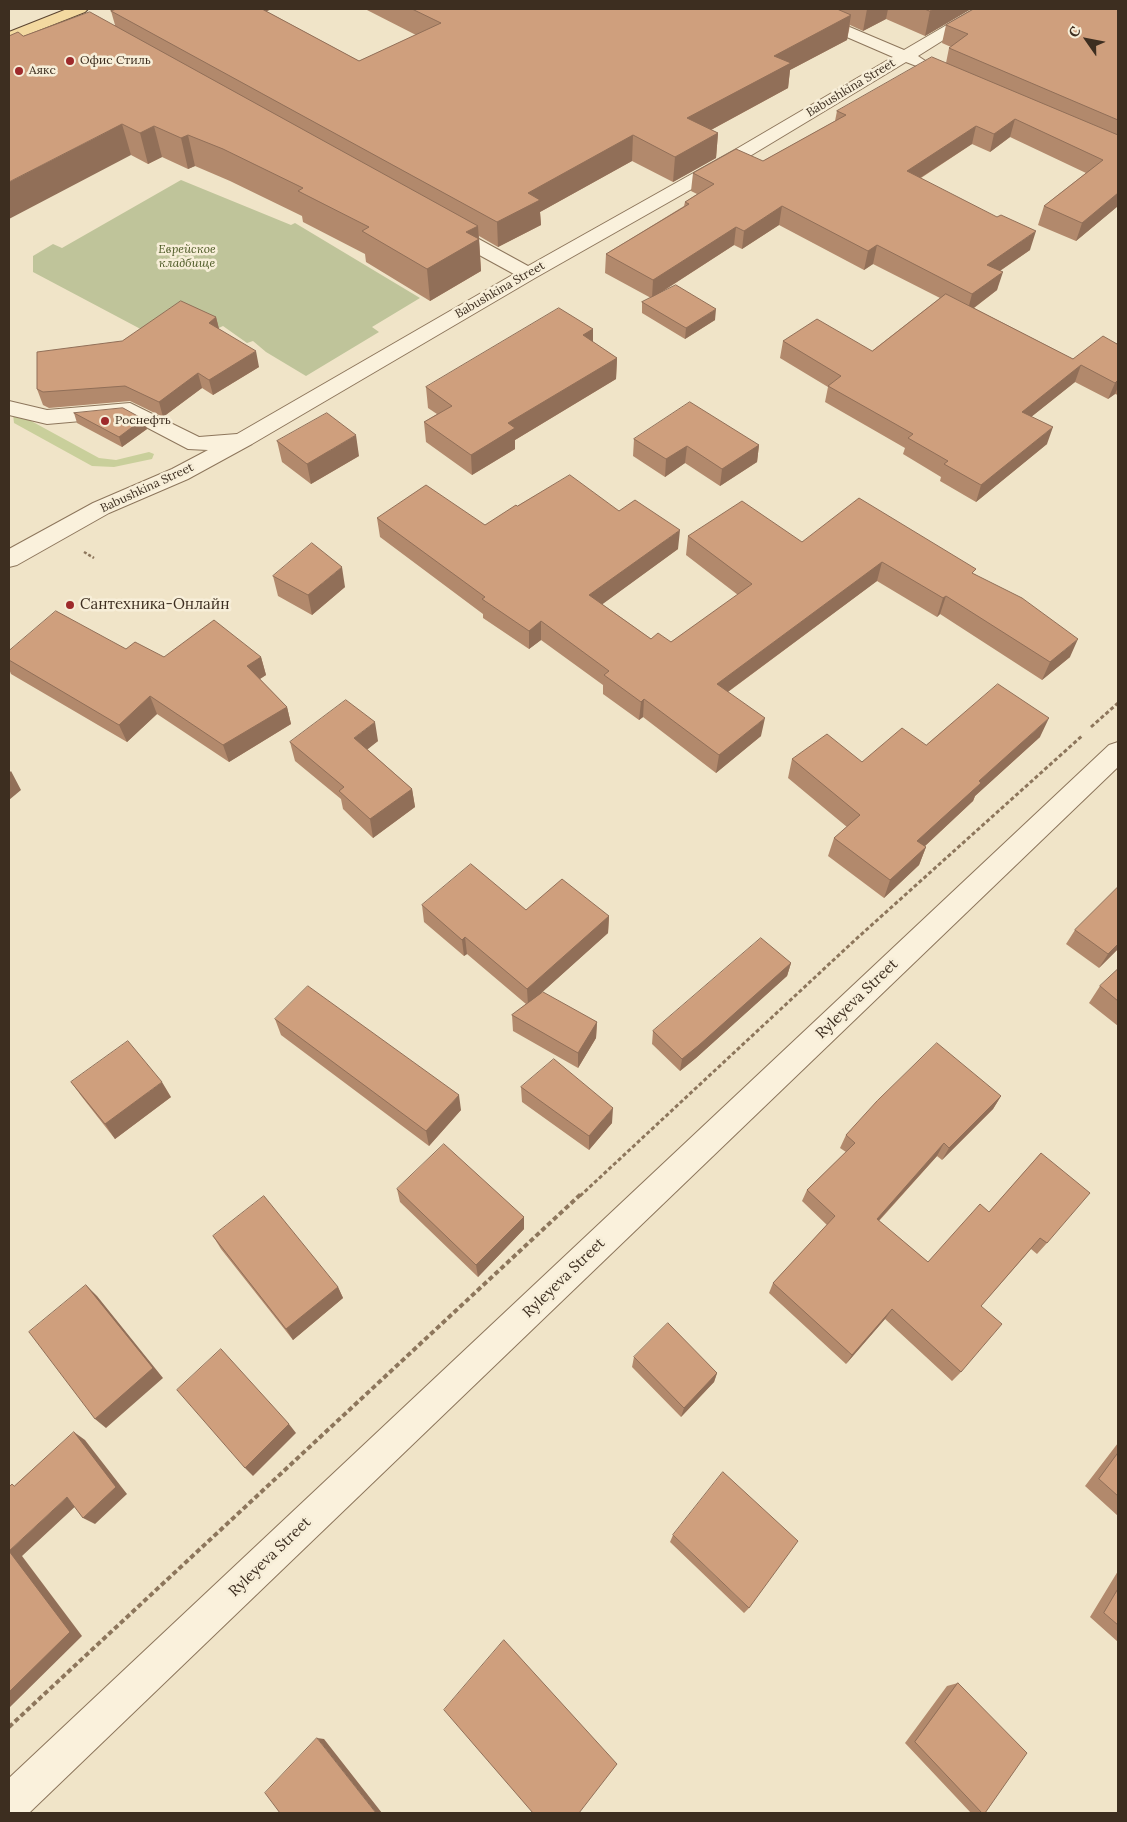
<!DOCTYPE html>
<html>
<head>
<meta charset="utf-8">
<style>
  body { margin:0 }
  #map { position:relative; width:1127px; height:1822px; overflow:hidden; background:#f0e4c8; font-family:Lora,serif }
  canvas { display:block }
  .frame { position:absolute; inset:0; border:10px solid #3d2e20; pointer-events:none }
  .north { position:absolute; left:1062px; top:15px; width:50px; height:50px; -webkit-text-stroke:4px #f7eed8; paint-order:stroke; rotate:303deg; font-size:14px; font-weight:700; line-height:20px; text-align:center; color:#3d2e20 }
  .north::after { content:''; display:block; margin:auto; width:18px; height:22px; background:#3d2e20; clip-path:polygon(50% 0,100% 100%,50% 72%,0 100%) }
</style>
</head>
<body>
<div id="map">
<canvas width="1127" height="1822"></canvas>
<div class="frame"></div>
<div class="north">С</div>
</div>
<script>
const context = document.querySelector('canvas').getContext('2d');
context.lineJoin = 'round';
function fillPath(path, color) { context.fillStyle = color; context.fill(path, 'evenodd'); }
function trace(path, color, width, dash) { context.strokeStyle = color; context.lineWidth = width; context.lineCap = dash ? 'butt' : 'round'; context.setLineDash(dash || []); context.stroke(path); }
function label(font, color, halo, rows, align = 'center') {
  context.font = font + ' Lora,serif'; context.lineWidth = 5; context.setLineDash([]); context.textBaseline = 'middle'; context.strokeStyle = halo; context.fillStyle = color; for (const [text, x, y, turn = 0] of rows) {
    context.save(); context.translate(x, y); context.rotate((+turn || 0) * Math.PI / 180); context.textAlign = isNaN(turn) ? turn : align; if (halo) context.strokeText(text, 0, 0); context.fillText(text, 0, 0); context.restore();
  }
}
fillPath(new Path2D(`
  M 13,414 L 22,416 L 99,458 L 116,460 L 149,452 L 154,454 L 152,459 L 114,467 L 92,466 L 14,423 Z`), '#c9cf9b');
fillPath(new Path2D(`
  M 181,180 L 291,225 L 295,223 L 420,298 L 372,327 L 379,332 L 306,376 L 266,352 L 253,341 L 247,343 L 223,326 L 206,334 L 150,334 L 33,272 L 33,256 L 53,244 L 62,248 Z`), '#bfc49a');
const minor = new Path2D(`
  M 786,9 L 807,9 L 904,50 L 974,9 L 993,9 L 918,56 L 927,62 L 925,65 L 919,67 L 906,62 L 750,156 L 535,278 L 252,444 L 188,479 L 109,513 L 17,565 L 9,567 L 9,549 L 93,503 L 172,469 L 208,450 L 188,449 L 127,417 L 47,424 L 9,415 L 9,401 L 47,410 L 130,403 L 199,437 L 237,434 L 514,274 L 441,234 L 439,230 L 441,226 L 455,226 L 528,266 L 738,148 L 893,57 L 789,12 Z
  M 1118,742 L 1118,767 L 29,1813 L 9,1813 L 9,1778 L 1109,745 Z`);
const major = new Path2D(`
  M 67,9 L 88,9 L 85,12 L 9,42 L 9,32 Z`);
trace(minor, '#8d765c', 2);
trace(major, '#5b4430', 2);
trace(new Path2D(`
  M 84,552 L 94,558`), '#8d765c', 2.5, [3, 2]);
trace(new Path2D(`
  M 1091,727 L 1118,703
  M 580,1196 L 855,940 L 1083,735`), '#8d765c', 3, [4, 2.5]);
trace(new Path2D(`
  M 9,1727 L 581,1194`), '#8d765c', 4, [5, 3]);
fillPath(minor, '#faf1dc');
fillPath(major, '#f3d9a0');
fillPath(new Path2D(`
  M 117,9 L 272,9 L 266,11 L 359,61 L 416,35 L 365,9 L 971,9 L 925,36 L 886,19 L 863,31 L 850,25 L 847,40 L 790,70 L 788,88 L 711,130 L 718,133 L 716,158 L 673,182 L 632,161 L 540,212 L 541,225 L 498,247 L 479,236 L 481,271 L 430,301 L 366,262 L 365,254 L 303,222 L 302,216 L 230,181 L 195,166 L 188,169 L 162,157 L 148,164 L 131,155 L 23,36 L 115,25 L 111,11 Z
  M 1118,9 L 1118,206 L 1076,241 L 1038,225 L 1044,206 L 1086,173 L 1010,137 L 990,152 L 972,144 L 921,178 L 1030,250 L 1000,271 L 997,290 L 974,308 L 1073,359 L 1118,343 L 1118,395 L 1115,394 L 1108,399 L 1075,382 L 1031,417 L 1047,444 L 976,502 L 940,481 L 941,477 L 903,454 L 905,448 L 825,402 L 828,387 L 780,358 L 783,341 L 872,351 L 940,298 L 873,264 L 864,270 L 779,225 L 742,249 L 734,245 L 657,295 L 715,320 L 685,339 L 642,313 L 642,302 L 651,298 L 605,273 L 606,254 L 684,206 L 685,202 L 697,194 L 691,191 L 693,173 L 763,161 L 835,121 L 837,111 L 946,63 L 949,48 L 951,47 L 942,43 L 946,25 Z
  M 216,317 L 219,329 L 259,367 L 213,395 L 202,388 L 163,417 L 130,401 L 49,408 L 43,405 L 37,389 L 122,341 Z
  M 593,329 L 593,342 L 617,358 L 616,379 L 515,440 L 515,449 L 472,475 L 426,442 L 424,422 L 437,414 L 428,408 L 426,387 Z
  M 74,413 L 143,419 L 147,429 L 122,447 L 77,423 Z
  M 634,439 L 759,445 L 757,462 L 720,486 L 685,463 L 665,477 L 633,456 Z
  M 277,441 L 359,456 L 311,484 L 282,462 Z
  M 517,506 L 619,511 L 678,549 L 602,604 L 651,639 L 671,642 L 738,595 L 686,555 L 688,536 L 802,542 L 975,574 L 1070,657 L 1042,680 L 940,614 L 937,617 L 877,581 L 728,692 L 761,736 L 716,773 L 643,717 L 639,720 L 603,694 L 603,685 L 541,640 L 529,649 L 483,618 L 483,614 L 380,537 L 377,518 L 485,525 Z
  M 273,576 L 345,587 L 312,615 L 278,596 Z
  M 126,649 L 164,657 L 261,657 L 266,675 L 260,679 L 287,707 L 291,724 L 229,762 L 157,714 L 127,742 L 11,674 L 9,669 L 9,651 Z
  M 1040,737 L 975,796 L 973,801 L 924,847 L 926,847 L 919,865 L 884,898 L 828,856 L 834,838 L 847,827 L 788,778 L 792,759 L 862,762 L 926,745 Z
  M 378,741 L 367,749 L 412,789 L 415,807 L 373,838 L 343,809 L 341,799 L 295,761 L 290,742 Z
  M 1118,887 L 1118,949 L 1099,968 L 1066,944 L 1075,930 Z
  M 422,905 L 526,910 L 609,916 L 608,933 L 541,993 L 597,1022 L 596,1038 L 578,1068 L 513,1031 L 512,1015 L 526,1004 L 467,954 L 464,956 L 424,922 Z
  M 791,963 L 787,976 L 696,1058 L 680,1071 L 652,1044 L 653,1031 Z
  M 1118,969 L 1118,1026 L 1089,1003 L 1100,986 Z
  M 275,1019 L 461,1110 L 429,1146 L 281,1035 Z
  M 71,1082 L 171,1097 L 115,1139 L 82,1097 Z
  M 521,1087 L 612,1123 L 589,1150 L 522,1102 Z
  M 1001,1096 L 993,1109 L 942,1160 L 937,1156 L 879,1221 L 928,1262 L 989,1212 L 1041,1153 L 1047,1243 L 1037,1254 L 1031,1249 L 981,1306 L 961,1372 L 952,1381 L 885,1319 L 846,1364 L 769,1293 L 773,1283 L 827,1225 L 802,1201 L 807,1190 L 846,1152 L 840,1148 L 846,1135 Z
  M 397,1189 L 524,1217 L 524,1229 L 478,1277 L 400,1202 Z
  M 213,1236 L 338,1287 L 343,1298 L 293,1340 L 221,1249 Z
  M 634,1357 L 717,1373 L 714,1382 L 681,1417 L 632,1367 Z
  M 1118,1443 L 1118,1516 L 1085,1486 Z
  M 673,1535 L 749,1608 L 744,1613 L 670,1542 Z
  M 1118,1571 L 1118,1642 L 1090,1617 Z
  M 958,1683 L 985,1813 L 971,1813 L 905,1743 L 947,1686 Z`), '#b2896c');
fillPath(new Path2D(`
  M 241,9 L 272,9 L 243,21 Z
  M 867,9 L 888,9 L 886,19 L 863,31 Z
  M 934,9 L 971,9 L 925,36 L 930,11 Z
  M 851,15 L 847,40 L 790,70 L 788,88 L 685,144 L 687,118 L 774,56 Z
  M 1015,119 L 1010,137 L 990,152 L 994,134 Z
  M 122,124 L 131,155 L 9,219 L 9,182 Z
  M 154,126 L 162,157 L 148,164 L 140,133 Z
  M 976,126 L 972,144 L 903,189 L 907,171 Z
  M 718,133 L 716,158 L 673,182 L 675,157 Z
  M 188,135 L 195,166 L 188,169 L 181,138 Z
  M 633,135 L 632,161 L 540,212 L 541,225 L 498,247 L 497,222 L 528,193 Z
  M 1118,193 L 1118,206 L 1076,241 L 1082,223 Z
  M 782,206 L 779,225 L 742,249 L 744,231 Z
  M 478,226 L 481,271 L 430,301 L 427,269 L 466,232 Z
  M 736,227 L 734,245 L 652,298 L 653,280 Z
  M 1036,231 L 1030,250 L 982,283 L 987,265 Z
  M 877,245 L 873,264 L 864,270 L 868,251 Z
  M 1003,272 L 997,290 L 967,313 L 972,294 Z
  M 716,309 L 715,320 L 685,339 L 686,328 Z
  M 216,317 L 220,333 L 209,323 Z
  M 593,329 L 593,350 L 583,335 Z
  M 256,351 L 259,367 L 213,395 L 209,380 Z
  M 617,358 L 616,379 L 515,440 L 515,449 L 472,475 L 471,455 L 508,423 Z
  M 1081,365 L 1075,382 L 1016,429 L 1022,412 Z
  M 198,373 L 202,388 L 163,417 L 159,402 Z
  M 1118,380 L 1118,387 L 1115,394 L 1108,399 L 1115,383 Z
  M 143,419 L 147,429 L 122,447 L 119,437 Z
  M 1053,427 L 1047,444 L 976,502 L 981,485 Z
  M 356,435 L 359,456 L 311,484 L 307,464 Z
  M 759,445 L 757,462 L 720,486 L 722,469 Z
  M 687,446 L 685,463 L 665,477 L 666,459 Z
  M 680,530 L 678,549 L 589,614 L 589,595 Z
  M 882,562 L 877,581 L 714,702 L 717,684 Z
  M 342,567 L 345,587 L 312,615 L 308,595 Z
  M 946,596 L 940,614 L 937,617 L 943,598 Z
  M 541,621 L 541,640 L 529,649 L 529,631 Z
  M 1078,639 L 1070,657 L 1042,680 L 1050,662 Z
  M 261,657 L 266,675 L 252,684 L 247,666 Z
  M 150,696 L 157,714 L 127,742 L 119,725 Z
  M 644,699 L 643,717 L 639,720 L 641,702 Z
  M 287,707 L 291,724 L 229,762 L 223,745 Z
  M 765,718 L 761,736 L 716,773 L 719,755 Z
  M 1049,718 L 1040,737 L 975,796 L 973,801 L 911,859 L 917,841 L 979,781 Z
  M 375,722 L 378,741 L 358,757 L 354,738 Z
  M 11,771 L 21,790 L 9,800 L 9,773 Z
  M 412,789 L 415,807 L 373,838 L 370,819 Z
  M 926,847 L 919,865 L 884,898 L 890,880 Z
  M 609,916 L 608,933 L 528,1005 L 527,989 Z
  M 465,937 L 467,954 L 464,956 L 462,940 Z
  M 1118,944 L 1118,949 L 1099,968 L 1108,954 Z
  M 791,963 L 787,976 L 696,1058 L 680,1071 L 682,1059 Z
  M 597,1022 L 596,1038 L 578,1068 L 578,1053 Z
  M 162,1082 L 171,1097 L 115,1139 L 105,1124 Z
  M 459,1095 L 461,1110 L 429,1146 L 426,1131 Z
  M 1001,1096 L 993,1109 L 942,1160 L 949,1148 Z
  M 613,1108 L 612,1123 L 589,1150 L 589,1136 Z
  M 944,1143 L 937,1156 L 870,1230 L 877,1219 Z
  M 524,1217 L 524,1229 L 478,1277 L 476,1265 Z
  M 86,1285 L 97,1296 L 163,1378 L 106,1428 L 95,1419 Z
  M 338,1287 L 343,1298 L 293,1340 L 286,1329 Z
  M 892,1309 L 885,1319 L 846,1364 L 852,1355 Z
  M 717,1373 L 714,1382 L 681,1417 L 684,1408 Z
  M 289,1424 L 296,1433 L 253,1476 L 245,1468 Z
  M 74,1432 L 85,1440 L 127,1494 L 95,1524 L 83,1518 Z
  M 67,1497 L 79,1503 L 22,1556 L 82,1636 L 9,1708 L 9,1551 Z
  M 317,1738 L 324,1739 L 382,1813 L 376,1813 Z`), '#916f58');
const building = new Path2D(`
  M 117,9 L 262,9 L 359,61 L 441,23 L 412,9 L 837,9 L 851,15 L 774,56 L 791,63 L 687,118 L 718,133 L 675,157 L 633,135 L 528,193 L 540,200 L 497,222 L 111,11 Z
  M 925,9 L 934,9 L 930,11 Z
  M 974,9 L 1118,9 L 1118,120 L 949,48 L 968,34 L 946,25 Z
  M 90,12 L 478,226 L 466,232 L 479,239 L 427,269 L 362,231 L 369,227 L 298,191 L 303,188 L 223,149 L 188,135 L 181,138 L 154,126 L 140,133 L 122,124 L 9,182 L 9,36 L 18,32 L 23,36 Z
  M 932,57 L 1118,135 L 1118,193 L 1082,223 L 1044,206 L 1103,160 L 1015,119 L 994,134 L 976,126 L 907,171 L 997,217 L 1001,215 L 1036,231 L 987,265 L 1003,272 L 972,294 L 877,245 L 868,251 L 782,206 L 744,231 L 736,227 L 653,280 L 606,254 L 689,204 L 685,202 L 714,184 L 693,173 L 736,149 L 763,161 L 846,115 L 837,111 Z
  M 676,285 L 716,309 L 686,328 L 642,302 Z
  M 946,294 L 1073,359 L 1103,336 L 1117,344 L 1118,343 L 1118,380 L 1115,383 L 1081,365 L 1022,412 L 1053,427 L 981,485 L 944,464 L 948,461 L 908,438 L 913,434 L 828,386 L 841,376 L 783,341 L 817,319 L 872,351 Z
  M 181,301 L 216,317 L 209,323 L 256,351 L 209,380 L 198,373 L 159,402 L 125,386 L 43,392 L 37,389 L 37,352 L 122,341 Z
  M 559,308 L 593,329 L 583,335 L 617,358 L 508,423 L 515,428 L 471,455 L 424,422 L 452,406 L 426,387 Z
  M 690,402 L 759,445 L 722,469 L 687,446 L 666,459 L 634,439 Z
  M 123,408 L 143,419 L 119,437 L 74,413 Z
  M 327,413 L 356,435 L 307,464 L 277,441 Z
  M 570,475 L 619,511 L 635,500 L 680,530 L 589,595 L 651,639 L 658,633 L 671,642 L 752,584 L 688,536 L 742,501 L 802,542 L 859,498 L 976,569 L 972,573 L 1022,598 L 1078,639 L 1050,662 L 946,596 L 943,598 L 882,562 L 717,684 L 765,718 L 719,755 L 644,699 L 641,702 L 604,675 L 609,671 L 541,621 L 529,631 L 482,599 L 485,597 L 377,518 L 426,485 L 485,525 L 516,505 L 517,506 Z
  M 312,543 L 342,567 L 308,595 L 273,576 Z
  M 56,611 L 126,649 L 135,642 L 164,657 L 214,620 L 261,657 L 247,666 L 287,707 L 223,745 L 150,696 L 119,725 L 9,660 L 9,651 Z
  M 998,684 L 1049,718 L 979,781 L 981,783 L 917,841 L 926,847 L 890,880 L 834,838 L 860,815 L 792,759 L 827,734 L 862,762 L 902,728 L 926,745 Z
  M 346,700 L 375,722 L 354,738 L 412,789 L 370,819 L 339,791 L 344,787 L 290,742 Z
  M 471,864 L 526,910 L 562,879 L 609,916 L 527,989 L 465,937 L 462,940 L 422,905 Z
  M 1118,887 L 1118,944 L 1108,954 L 1075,930 Z
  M 761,938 L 791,963 L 698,1046 L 682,1059 L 653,1031 Z
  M 1118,969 L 1118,1001 L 1100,986 Z
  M 308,986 L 459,1095 L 426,1131 L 275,1019 Z
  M 543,992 L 597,1022 L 578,1053 L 512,1015 Z
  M 128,1041 L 162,1082 L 105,1124 L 71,1082 Z
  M 937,1043 L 1001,1096 L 949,1148 L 944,1143 L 877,1219 L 928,1262 L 980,1204 L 989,1212 L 1041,1153 L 1090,1193 L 1047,1243 L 1040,1238 L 981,1306 L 1002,1324 L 961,1372 L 892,1309 L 852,1355 L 773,1283 L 835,1216 L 807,1190 L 855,1143 L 846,1135 L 877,1101 Z
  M 554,1059 L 613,1108 L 589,1136 L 521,1087 Z
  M 444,1144 L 524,1217 L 476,1265 L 397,1189 Z
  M 264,1196 L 338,1287 L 286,1329 L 213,1236 Z
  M 86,1285 L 153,1368 L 95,1419 L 29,1332 Z
  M 668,1323 L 717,1373 L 684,1408 L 634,1357 Z
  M 221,1349 L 289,1424 L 245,1468 L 177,1390 Z
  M 74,1432 L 116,1487 L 83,1518 L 67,1497 L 9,1551 L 70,1632 L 9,1692 L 9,1487 L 12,1484 L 14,1486 Z
  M 1118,1453 L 1118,1496 L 1099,1479 Z
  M 723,1472 L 798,1541 L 749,1608 L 673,1535 Z
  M 1118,1589 L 1118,1625 L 1104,1613 Z
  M 504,1640 L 617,1764 L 579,1813 L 533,1813 L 444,1710 Z
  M 958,1683 L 1027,1753 L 985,1813 L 982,1813 L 915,1742 Z
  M 317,1738 L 376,1813 L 280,1813 L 265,1793 Z`);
fillPath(building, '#cf9f7d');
trace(building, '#916f58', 1);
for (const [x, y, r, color] of [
  [70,61,5,"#9e2a2b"],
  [19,71,5,"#9e2a2b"],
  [105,421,5,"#9e2a2b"],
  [70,605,5,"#9e2a2b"]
]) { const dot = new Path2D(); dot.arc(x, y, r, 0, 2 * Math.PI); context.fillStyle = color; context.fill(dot); trace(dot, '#f7eed8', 2); }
label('12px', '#3d2e20', '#f7eed8', [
  ["Офис Стиль",80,61],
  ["Аякс",29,71],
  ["Роснефть",115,421]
], 'left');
label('12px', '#3d2e20', '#f7eed8', [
  ["Babushkina Street",851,88,-31],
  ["Babushkina Street",500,290,-30],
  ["Babushkina Street",147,488,-25]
]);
label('italic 12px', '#4d5a26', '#f7eed8', [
  ["Еврейское",187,250],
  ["кладбище",187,264]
]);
label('15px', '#3d2e20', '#f7eed8', [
  ["Сантехника-Онлайн",80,605]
], 'left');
label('15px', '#3d2e20', '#f7eed8', [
  ["Ryleyeva Street",857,999,-44],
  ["Ryleyeva Street",564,1278,-44],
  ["Ryleyeva Street",270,1557,-44]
]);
</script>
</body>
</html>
